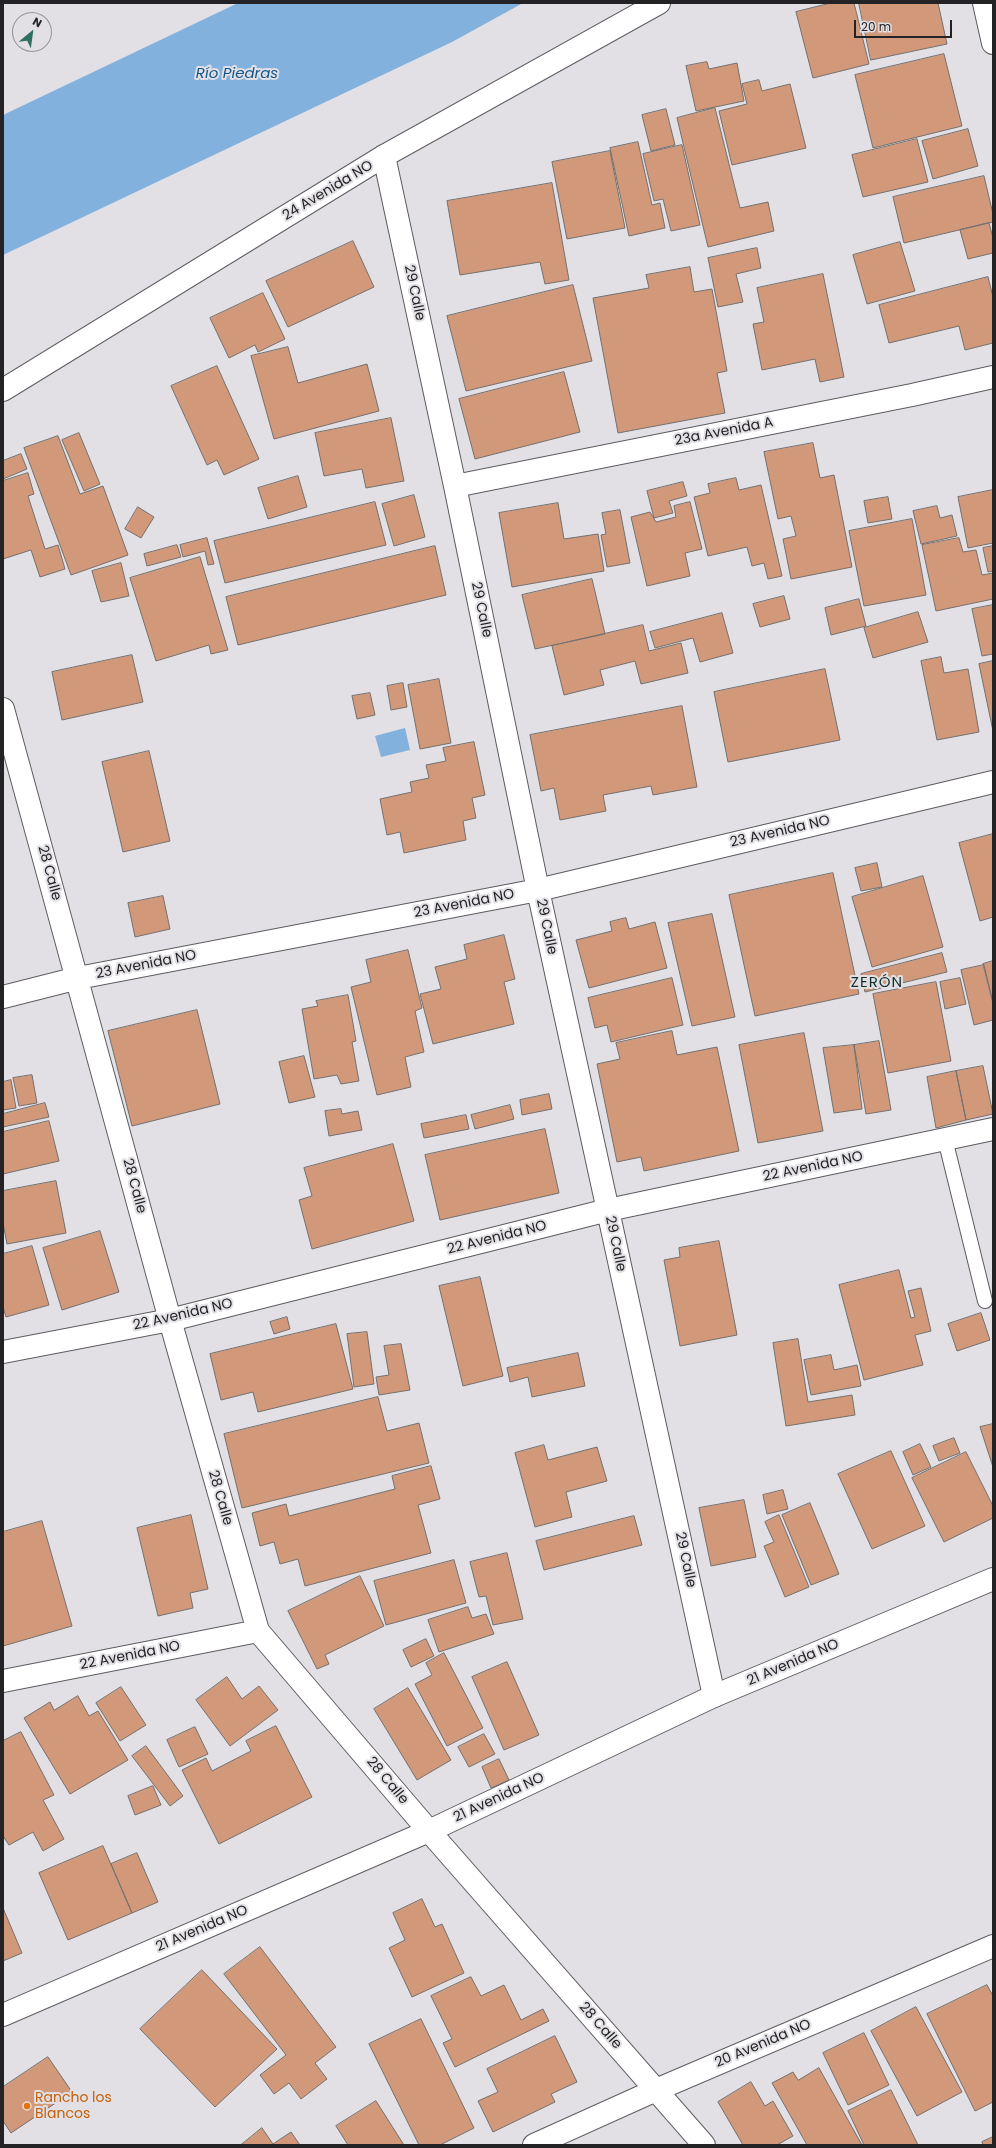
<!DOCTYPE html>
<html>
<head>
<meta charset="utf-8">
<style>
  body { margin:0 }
  #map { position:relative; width:996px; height:2148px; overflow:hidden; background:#e2e0e5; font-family:Poppins,sans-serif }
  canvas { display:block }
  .frame { position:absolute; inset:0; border:4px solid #232224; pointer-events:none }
  .north { position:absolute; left:12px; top:12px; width:40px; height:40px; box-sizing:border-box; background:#e2e0e5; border:1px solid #969498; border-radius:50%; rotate:29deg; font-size:11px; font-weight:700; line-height:16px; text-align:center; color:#232224 }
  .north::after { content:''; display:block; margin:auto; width:14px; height:18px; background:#2e7162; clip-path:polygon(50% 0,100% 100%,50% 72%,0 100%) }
  .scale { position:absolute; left:854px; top:20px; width:98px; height:18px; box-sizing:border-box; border:2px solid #232224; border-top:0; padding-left:5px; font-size:12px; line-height:14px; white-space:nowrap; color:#232224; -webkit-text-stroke:3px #e2e0e5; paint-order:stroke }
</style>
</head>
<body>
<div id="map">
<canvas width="996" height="2148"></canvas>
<div class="frame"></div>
<div class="north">N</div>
<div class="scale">20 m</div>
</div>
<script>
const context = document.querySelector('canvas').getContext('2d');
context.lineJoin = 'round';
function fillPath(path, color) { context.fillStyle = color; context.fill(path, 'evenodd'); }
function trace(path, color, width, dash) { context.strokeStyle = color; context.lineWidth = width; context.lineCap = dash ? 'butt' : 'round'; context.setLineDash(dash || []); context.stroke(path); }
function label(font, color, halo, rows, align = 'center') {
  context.font = font + ' Poppins,sans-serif'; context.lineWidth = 4; context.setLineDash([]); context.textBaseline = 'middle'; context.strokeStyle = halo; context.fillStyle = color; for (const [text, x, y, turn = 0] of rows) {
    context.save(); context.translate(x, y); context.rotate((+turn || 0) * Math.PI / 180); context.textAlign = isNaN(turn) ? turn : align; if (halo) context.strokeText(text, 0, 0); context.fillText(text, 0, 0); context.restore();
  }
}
fillPath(new Path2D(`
  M 238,3 L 523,3 L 452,42 L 3,255 L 3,115 Z
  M 405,728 L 410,750 L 381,757 L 375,736 Z`), '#83b1dd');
const building = new Path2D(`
  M 831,3 L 854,3 L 869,64 L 813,78 L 796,12 Z
  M 859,3 L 938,3 L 947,44 L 871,60 Z
  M 944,54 L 962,126 L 873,148 L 855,75 Z
  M 707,62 L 709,69 L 737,63 L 744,101 L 696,111 L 686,66 Z
  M 759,80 L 762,91 L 790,84 L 806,148 L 732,165 L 719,111 L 747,104 L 742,84 Z
  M 715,108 L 740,208 L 768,202 L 774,231 L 708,247 L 677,118 Z
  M 666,109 L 675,145 L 651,151 L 642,115 Z
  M 968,129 L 978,166 L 933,179 L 922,141 Z
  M 917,139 L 928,182 L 863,197 L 852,155 Z
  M 638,142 L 652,205 L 660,203 L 665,228 L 629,236 L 610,148 Z
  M 682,145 L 700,225 L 671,231 L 663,199 L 654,201 L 643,154 Z
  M 610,151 L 625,228 L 567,239 L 552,162 Z
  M 984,176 L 993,214 L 993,222 L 904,243 L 893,197 Z
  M 552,183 L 569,280 L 545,284 L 540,262 L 460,275 L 447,201 Z
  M 989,223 L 993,238 L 993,253 L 968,259 L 960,230 Z
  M 353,241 L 374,287 L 288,327 L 266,281 Z
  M 900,242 L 915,291 L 867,304 L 853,255 Z
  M 757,248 L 761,268 L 736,274 L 743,302 L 718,307 L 708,258 Z
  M 690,267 L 694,292 L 712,289 L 727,371 L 717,373 L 725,413 L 618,433 L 593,298 L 649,288 L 646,275 Z
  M 823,274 L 844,377 L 820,382 L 815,359 L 762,370 L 753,324 L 764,322 L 757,288 Z
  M 988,277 L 993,297 L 993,343 L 965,350 L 959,326 L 889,343 L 879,305 Z
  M 573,285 L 592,361 L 466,391 L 447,316 Z
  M 263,293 L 285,339 L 258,352 L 255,345 L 229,358 L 210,318 Z
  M 288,347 L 298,383 L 367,364 L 379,411 L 274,439 L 251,356 Z
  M 217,366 L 259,459 L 224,475 L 217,460 L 207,465 L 171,386 Z
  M 564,372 L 580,432 L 475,459 L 459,399 Z
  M 391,418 L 404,481 L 366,488 L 362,469 L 324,476 L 315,433 Z
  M 79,433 L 100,484 L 84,491 L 62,440 Z
  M 58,436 L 80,494 L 103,486 L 128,555 L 71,575 L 24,448 Z
  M 813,443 L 820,478 L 834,475 L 852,567 L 791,579 L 783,539 L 796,536 L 791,516 L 778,519 L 764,452 Z
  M 21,454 L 27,469 L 3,479 L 3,461 Z
  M 28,473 L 34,494 L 28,496 L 45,549 L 58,545 L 65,569 L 40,577 L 31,550 L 3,559 L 3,481 Z
  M 298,476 L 307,507 L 268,519 L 258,488 Z
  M 736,478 L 739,490 L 761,485 L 782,576 L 768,579 L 764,563 L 752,566 L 747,547 L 708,556 L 694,497 L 710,493 L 708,484 Z
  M 683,482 L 687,496 L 669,501 L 673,513 L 654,518 L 647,491 Z
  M 993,490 L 993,543 L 968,548 L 958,497 Z
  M 414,495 L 425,537 L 394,546 L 382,504 Z
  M 888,497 L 892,519 L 868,523 L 864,501 Z
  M 375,502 L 386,545 L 225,583 L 214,541 Z
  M 690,502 L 702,549 L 685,553 L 690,576 L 647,586 L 631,517 L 650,512 L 656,522 L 676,517 L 674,506 Z
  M 558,503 L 564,539 L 598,534 L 604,571 L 512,587 L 499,513 Z
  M 937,506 L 940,518 L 952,515 L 957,536 L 921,544 L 913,511 Z
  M 138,507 L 154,517 L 141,538 L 125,529 Z
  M 620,510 L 630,563 L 607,567 L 601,535 L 606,534 L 602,513 Z
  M 912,519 L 926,595 L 864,606 L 849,531 Z
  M 207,538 L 214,564 L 208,565 L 205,551 L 183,557 L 180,545 Z
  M 959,538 L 963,552 L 976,550 L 982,575 L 993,573 L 993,599 L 936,611 L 922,545 Z
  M 177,545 L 181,557 L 147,566 L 144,554 Z
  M 435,546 L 446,595 L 238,645 L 226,597 Z
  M 993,546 L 993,571 L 988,572 L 983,548 Z
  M 200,557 L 228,650 L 211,654 L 209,645 L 156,661 L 130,578 Z
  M 121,563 L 129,596 L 101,602 L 92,571 Z
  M 592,579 L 605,634 L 535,649 L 522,595 Z
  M 784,596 L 790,619 L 760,627 L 753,604 Z
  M 859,599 L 866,626 L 831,635 L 825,608 Z
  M 993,605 L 993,654 L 982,656 L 972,609 Z
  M 918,612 L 928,642 L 873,658 L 864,628 Z
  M 722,613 L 733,653 L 700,662 L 693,638 L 655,648 L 650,632 Z
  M 643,625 L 649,651 L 681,643 L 688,673 L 641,684 L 635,661 L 600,670 L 604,685 L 564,695 L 552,646 Z
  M 132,655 L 143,702 L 62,720 L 52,672 Z
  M 941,657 L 944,673 L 968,669 L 979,732 L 937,740 L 921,661 Z
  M 993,661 L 993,731 L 979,664 Z
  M 825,669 L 840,740 L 728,762 L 714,692 Z
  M 439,679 L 451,743 L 420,749 L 408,685 Z
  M 403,683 L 407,707 L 391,710 L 387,686 Z
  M 370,693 L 375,715 L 357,719 L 352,696 Z
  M 682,706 L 697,787 L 653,795 L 651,786 L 603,795 L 606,811 L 560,820 L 554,788 L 541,791 L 530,735 Z
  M 474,742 L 485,795 L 472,798 L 476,818 L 463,821 L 466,840 L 404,853 L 400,832 L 387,835 L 380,799 L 412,792 L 410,782 L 429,778 L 426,765 L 446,761 L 443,748 Z
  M 149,751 L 170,841 L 123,852 L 102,762 Z
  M 993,834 L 993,917 L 980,921 L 959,843 Z
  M 877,863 L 882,887 L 861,891 L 855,868 Z
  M 833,873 L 859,994 L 755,1016 L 729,895 Z
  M 923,876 L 943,947 L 872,967 L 852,897 Z
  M 163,896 L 170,929 L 135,937 L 128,903 Z
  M 712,914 L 735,1017 L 692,1026 L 668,923 Z
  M 626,918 L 629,929 L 655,922 L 667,968 L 589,988 L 576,940 L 612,931 L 610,922 Z
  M 504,935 L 515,979 L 504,982 L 514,1024 L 433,1044 L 420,994 L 441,989 L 435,967 L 467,959 L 464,945 Z
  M 408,950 L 422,1008 L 415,1011 L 424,1052 L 405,1057 L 411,1087 L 377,1095 L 351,987 L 371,982 L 366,960 Z
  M 942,953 L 947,972 L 865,992 L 861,974 Z
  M 993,961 L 993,1003 L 983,964 Z
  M 984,965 L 993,1003 L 993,1020 L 974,1025 L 961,970 Z
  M 672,978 L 683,1025 L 611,1042 L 607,1025 L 595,1028 L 588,998 Z
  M 960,978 L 966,1004 L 945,1009 L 940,982 Z
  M 936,982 L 951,1061 L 888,1073 L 873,994 Z
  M 348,995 L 356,1041 L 352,1042 L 359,1081 L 341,1084 L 337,1075 L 314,1079 L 302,1009 L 318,1006 L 316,1001 Z
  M 197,1010 L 220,1104 L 132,1126 L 108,1031 Z
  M 672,1031 L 677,1055 L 717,1047 L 739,1151 L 644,1171 L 641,1157 L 617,1162 L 597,1064 L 620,1059 L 616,1043 Z
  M 804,1033 L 823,1131 L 758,1143 L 739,1045 Z
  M 879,1041 L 891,1110 L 866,1114 L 854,1045 Z
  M 854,1045 L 862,1109 L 834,1113 L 823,1048 Z
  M 304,1056 L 315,1097 L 289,1103 L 279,1062 Z
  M 983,1066 L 993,1114 L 966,1120 L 956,1071 Z
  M 956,1071 L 966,1120 L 936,1128 L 927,1077 Z
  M 32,1075 L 37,1103 L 19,1106 L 13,1078 Z
  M 11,1080 L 16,1108 L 3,1110 L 3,1082 Z
  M 549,1094 L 552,1109 L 522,1115 L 520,1100 Z
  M 45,1103 L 49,1117 L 3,1127 L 3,1114 Z
  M 510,1105 L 514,1119 L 475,1129 L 471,1115 Z
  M 341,1109 L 342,1114 L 358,1111 L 362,1130 L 329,1136 L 325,1111 Z
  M 466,1115 L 469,1129 L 424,1138 L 421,1124 Z
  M 49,1121 L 59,1161 L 3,1174 L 3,1132 Z
  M 545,1129 L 559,1193 L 440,1220 L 425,1155 Z
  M 393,1144 L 414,1221 L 312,1249 L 299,1200 L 312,1196 L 304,1168 Z
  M 56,1181 L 66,1233 L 7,1244 L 3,1223 L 3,1191 Z
  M 100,1231 L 119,1292 L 62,1310 L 43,1248 Z
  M 719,1241 L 737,1335 L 680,1346 L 664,1260 L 680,1257 L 679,1248 Z
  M 32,1246 L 49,1305 L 6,1317 L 3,1307 L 3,1254 Z
  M 899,1270 L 911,1318 L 915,1317 L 908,1291 L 921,1288 L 931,1331 L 915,1335 L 923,1365 L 864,1380 L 839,1285 Z
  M 480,1277 L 503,1376 L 463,1386 L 439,1286 Z
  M 981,1313 L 990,1340 L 957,1351 L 948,1324 Z
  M 287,1317 L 290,1329 L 274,1334 L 270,1322 Z
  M 336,1324 L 353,1389 L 258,1412 L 253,1392 L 221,1400 L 210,1354 Z
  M 367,1332 L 374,1384 L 354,1387 L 347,1334 Z
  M 798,1339 L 808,1402 L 852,1395 L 855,1415 L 786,1426 L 773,1343 Z
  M 401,1344 L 410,1390 L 379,1395 L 376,1377 L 389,1375 L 384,1346 Z
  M 578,1353 L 585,1386 L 532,1397 L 528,1377 L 510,1382 L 507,1368 Z
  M 831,1355 L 834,1370 L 857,1365 L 861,1386 L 811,1395 L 804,1360 Z
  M 378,1397 L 387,1431 L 419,1423 L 429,1463 L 242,1508 L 224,1434 Z
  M 993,1424 L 993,1467 L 980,1427 Z
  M 954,1438 L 960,1453 L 939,1461 L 933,1446 Z
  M 920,1444 L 931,1467 L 913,1475 L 903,1452 Z
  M 544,1445 L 548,1460 L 597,1447 L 607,1481 L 566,1492 L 572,1517 L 535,1527 L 515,1453 Z
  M 891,1451 L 925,1526 L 872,1549 L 838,1474 Z
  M 966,1452 L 993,1506 L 993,1518 L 944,1542 L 912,1478 Z
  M 431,1466 L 440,1499 L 418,1505 L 431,1553 L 305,1586 L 298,1559 L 280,1564 L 274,1542 L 260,1546 L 252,1513 L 286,1504 L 289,1516 L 395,1489 L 392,1476 Z
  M 783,1490 L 788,1509 L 767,1514 L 763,1495 Z
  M 744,1500 L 756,1557 L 711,1566 L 699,1508 Z
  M 810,1503 L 839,1574 L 811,1585 L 782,1515 Z
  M 191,1515 L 208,1589 L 190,1593 L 193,1608 L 158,1616 L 137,1528 Z
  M 779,1515 L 809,1587 L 785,1597 L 764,1546 L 774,1542 L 765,1522 Z
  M 634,1516 L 642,1545 L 544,1570 L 536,1541 Z
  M 42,1521 L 72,1626 L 3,1646 L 3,1532 Z
  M 507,1553 L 523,1619 L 493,1625 L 486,1596 L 479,1597 L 470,1562 Z
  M 454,1560 L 466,1603 L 386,1625 L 374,1581 Z
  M 360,1576 L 384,1626 L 325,1655 L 329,1664 L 317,1669 L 288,1611 Z
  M 468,1607 L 472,1618 L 486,1614 L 494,1634 L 439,1652 L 428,1620 Z
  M 426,1639 L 434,1656 L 411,1667 L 403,1650 Z
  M 444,1653 L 483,1728 L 447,1746 L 415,1684 L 432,1675 L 426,1663 Z
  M 507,1662 L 539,1735 L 504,1750 L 472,1677 Z
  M 227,1677 L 242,1699 L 259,1686 L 278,1710 L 230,1746 L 196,1700 Z
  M 121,1687 L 146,1725 L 120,1741 L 96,1703 Z
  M 408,1688 L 451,1760 L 417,1780 L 374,1709 Z
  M 78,1696 L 89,1716 L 98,1711 L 128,1760 L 70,1794 L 24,1718 L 50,1702 L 54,1710 Z
  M 276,1726 L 312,1797 L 219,1844 L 182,1770 L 206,1758 L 212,1771 L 251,1751 L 246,1741 Z
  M 195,1727 L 208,1754 L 179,1767 L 167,1740 Z
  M 21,1732 L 54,1795 L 43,1800 L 64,1839 L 43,1851 L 33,1832 L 9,1845 L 3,1836 L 3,1741 Z
  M 484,1734 L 495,1754 L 469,1767 L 458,1747 Z
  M 146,1746 L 183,1796 L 170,1806 L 132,1756 Z
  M 499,1759 L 509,1780 L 491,1788 L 482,1767 Z
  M 153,1786 L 161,1805 L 135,1815 L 128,1796 Z
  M 103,1846 L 132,1913 L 68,1940 L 39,1873 Z
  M 137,1853 L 158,1902 L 132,1913 L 111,1864 Z
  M 422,1899 L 435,1927 L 442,1924 L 464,1973 L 412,1997 L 389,1948 L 405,1940 L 393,1913 Z
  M 3,1908 L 22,1953 L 3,1961 Z
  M 260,1947 L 336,2047 L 315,2063 L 327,2079 L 301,2099 L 289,2083 L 274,2094 L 260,2075 L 286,2055 L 224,1974 Z
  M 202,1970 L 277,2049 L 215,2107 L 140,2029 Z
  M 471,1977 L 481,1996 L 504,1985 L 521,2020 L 543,2009 L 549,2021 L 455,2067 L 443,2043 L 452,2039 L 431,1996 Z
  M 987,1985 L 993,1996 L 993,2102 L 975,2111 L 927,2014 Z
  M 916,2007 L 962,2092 L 917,2116 L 871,2031 Z
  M 421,2019 L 474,2128 L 440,2145 L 419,2145 L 369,2044 Z
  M 864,2033 L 889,2085 L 848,2105 L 823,2053 Z
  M 555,2036 L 577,2082 L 551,2094 L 555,2102 L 493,2132 L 478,2101 L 498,2092 L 487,2069 Z
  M 48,2057 L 72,2092 L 11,2133 L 3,2121 L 3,2087 Z
  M 819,2068 L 862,2145 L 807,2145 L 772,2083 L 793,2072 L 798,2080 Z
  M 751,2082 L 765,2106 L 773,2101 L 793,2136 L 777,2145 L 743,2145 L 718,2102 Z
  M 891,2090 L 918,2145 L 864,2145 L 848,2111 Z
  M 376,2101 L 404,2145 L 348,2145 L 336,2126 Z
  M 262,2128 L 273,2144 L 291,2132 L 300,2145 L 241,2145 Z
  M 993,2137 L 993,2145 L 983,2145 L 982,2142 Z`);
fillPath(building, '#d1987a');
trace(building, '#74706e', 1);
const service = new Path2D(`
  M 945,1139 L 985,1301`);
const minor = new Path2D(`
  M 984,3 L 993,43
  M 384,156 L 455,486 L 538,890 L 714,1696
  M 455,486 L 912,395 L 993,377
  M 3,709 L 170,1320 L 258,1631 L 429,1831 L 704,2145
  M 3,997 L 78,978 L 538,890 L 993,782
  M 3,1352 L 170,1320 L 608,1210 L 993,1129
  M 3,1681 L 258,1631
  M 534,2145 L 656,2090 L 993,1946`);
const tertiary = new Path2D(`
  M 3,390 L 384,156 L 659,3
  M 3,2015 L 429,1831 L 714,1696 L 993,1579`);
trace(service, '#5d5c60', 16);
trace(minor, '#5d5c60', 24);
trace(tertiary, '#5d5c60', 24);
trace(service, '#fff', 14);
trace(minor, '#fff', 22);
trace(tertiary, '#fff', 22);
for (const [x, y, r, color] of [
  [27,2106,4,"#e8710a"]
]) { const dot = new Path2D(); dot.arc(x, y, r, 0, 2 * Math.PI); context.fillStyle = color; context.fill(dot); trace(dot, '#e2e0e5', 1.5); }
label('14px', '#232224', '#e2e0e5', [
  ["24 Avenida NO",328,191,-31],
  ["29 Calle",414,293,78],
  ["23a Avenida A",724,432,-11],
  ["29 Calle",481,610,78],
  ["23 Avenida NO",780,832,-13],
  ["28 Calle",49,873,75],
  ["23 Avenida NO",464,904,-11],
  ["29 Calle",546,927,78],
  ["23 Avenida NO",146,965,-11],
  ["22 Avenida NO",813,1167,-12],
  ["28 Calle",134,1186,75],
  ["22 Avenida NO",497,1238,-14],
  ["29 Calle",615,1244,78],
  ["22 Avenida NO",183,1315,-13],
  ["28 Calle",220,1498,74],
  ["29 Calle",685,1560,78],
  ["22 Avenida NO",130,1656,-11],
  ["21 Avenida NO",793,1663,-23],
  ["28 Calle",387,1781,50],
  ["21 Avenida NO",499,1798,-25],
  ["21 Avenida NO",202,1929,-23],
  ["28 Calle",600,2026,49],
  ["20 Avenida NO",763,2044,-23]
]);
label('14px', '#c56008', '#e2e0e5', [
  ["Rancho los",35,2098],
  ["Blancos",35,2114]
], 'left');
label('italic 15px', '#0f568d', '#e2e0e5', [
  ["Río Piedras",237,74]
]);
context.letterSpacing = '1px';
label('15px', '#103029', '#e2e0e5', [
  ["ZERÓN",877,983]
]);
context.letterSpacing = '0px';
</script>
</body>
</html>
